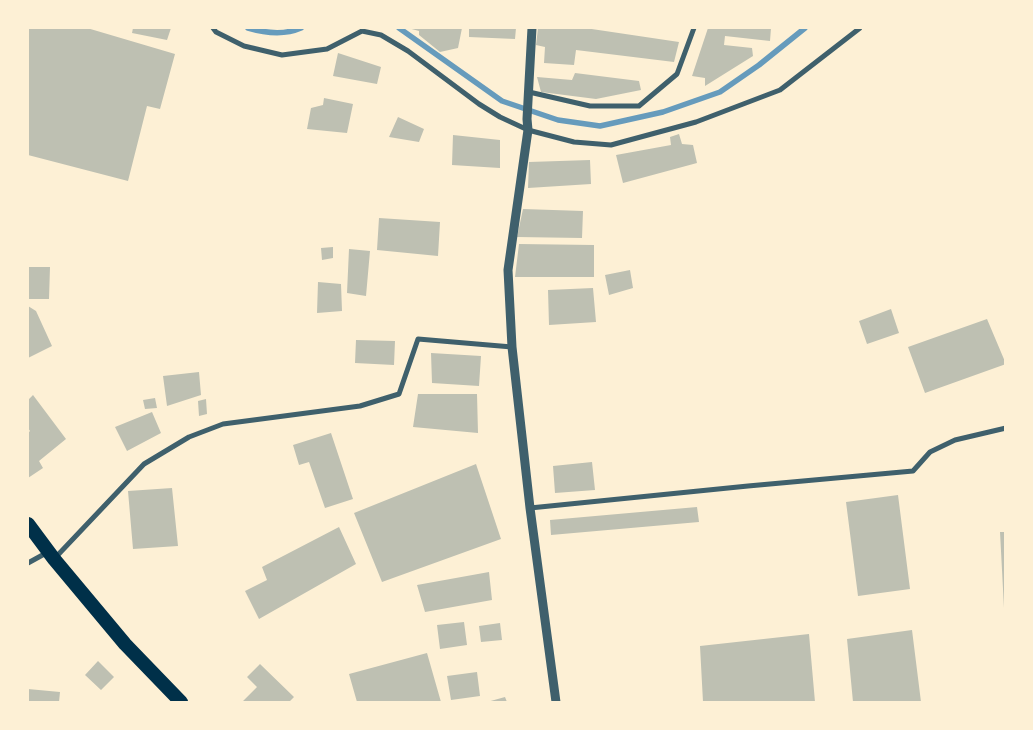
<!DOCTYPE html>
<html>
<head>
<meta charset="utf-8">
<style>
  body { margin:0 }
  #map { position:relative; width:1033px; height:730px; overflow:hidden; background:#fdf0d5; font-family:Poppins,sans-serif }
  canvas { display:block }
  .frame { position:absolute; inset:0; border:29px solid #fdf0d5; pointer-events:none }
</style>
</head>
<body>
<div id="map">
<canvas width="1033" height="730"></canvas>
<div class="frame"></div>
</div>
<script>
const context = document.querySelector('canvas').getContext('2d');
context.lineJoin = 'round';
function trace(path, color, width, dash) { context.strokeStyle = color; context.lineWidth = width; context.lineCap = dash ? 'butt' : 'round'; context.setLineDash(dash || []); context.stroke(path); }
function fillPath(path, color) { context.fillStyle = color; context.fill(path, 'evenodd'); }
trace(new Path2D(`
  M 248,28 C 265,33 285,35 301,28
  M 399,28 L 502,101 L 558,120 L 600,126 L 663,112 L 720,92 L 759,65 L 805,28`), '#669bbc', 5.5);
fillPath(new Path2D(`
  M 28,28 L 87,28 L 175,54 L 160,109 L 147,106 L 128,181 L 28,155 Z
  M 133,28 L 171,28 L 167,40 L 132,33 Z
  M 408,28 L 462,28 L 458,48 L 440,52 L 419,35 L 419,31 Z
  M 469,28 L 516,28 L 515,39 L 469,37 Z
  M 538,28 L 585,28 L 679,42 L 674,62 L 576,50 L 574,65 L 544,63 L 545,47 L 536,45 Z
  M 708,28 L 771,28 L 770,41 L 725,36 L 724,45 L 752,48 L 753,56 L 705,86 L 705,78 L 692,76 Z
  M 338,53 L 381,67 L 377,84 L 333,76 Z
  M 575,73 L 639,81 L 641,90 L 596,99 L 541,92 L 537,77 L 572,80 Z
  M 324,98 L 353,104 L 347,133 L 307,129 L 311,108 L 323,105 Z
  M 398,117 L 424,129 L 419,142 L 389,137 Z
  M 679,134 L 682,144 L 693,145 L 697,163 L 623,183 L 616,155 L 671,145 L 670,137 Z
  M 453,135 L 500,140 L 500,168 L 452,165 Z
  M 590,160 L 591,184 L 528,188 L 529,162 Z
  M 523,209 L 583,211 L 582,238 L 517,237 Z
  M 379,218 L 440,222 L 438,256 L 377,250 Z
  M 519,244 L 594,245 L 594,277 L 515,277 Z
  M 333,247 L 333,258 L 322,260 L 321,248 Z
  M 349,249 L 370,251 L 366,296 L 347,293 Z
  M 28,267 L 50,267 L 49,299 L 28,299 Z
  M 630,270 L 633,288 L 609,295 L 605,275 Z
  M 318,282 L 341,284 L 342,311 L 317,313 Z
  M 593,288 L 596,322 L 549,325 L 548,290 Z
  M 28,306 L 36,311 L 52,346 L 28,358 Z
  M 891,309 L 899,333 L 867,344 L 859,321 Z
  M 987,319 L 1006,364 L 925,393 L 908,347 Z
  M 356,340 L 395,341 L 394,365 L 355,363 Z
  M 431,353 L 481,356 L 479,386 L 432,383 Z
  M 199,372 L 201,395 L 167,406 L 163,376 Z
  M 418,394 L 477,394 L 478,433 L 413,427 Z
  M 33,395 L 66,439 L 39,461 L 43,468 L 28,478 L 28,433 L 30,431 L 28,428 L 28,400 Z
  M 155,398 L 157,408 L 145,409 L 143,400 Z
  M 206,399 L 207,414 L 199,416 L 198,401 Z
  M 152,412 L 161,433 L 127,451 L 115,427 Z
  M 331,433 L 353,499 L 325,508 L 309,462 L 299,465 L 293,445 Z
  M 592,462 L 595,490 L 555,493 L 553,466 Z
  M 476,464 L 501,539 L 382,582 L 354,513 Z
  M 172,488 L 178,546 L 133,549 L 128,491 Z
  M 898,495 L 910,589 L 858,596 L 846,502 Z
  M 697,507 L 699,522 L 551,535 L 550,520 Z
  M 339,527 L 356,564 L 259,619 L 245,591 L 267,580 L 262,567 Z
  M 1000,532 L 1006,532 L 1006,608 L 1004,608 Z
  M 489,572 L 492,600 L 425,612 L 417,585 Z
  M 464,622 L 467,645 L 440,649 L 437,625 Z
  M 500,623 L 502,640 L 481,642 L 479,626 Z
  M 912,630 L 921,702 L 853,702 L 847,639 Z
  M 809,634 L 815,702 L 703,702 L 700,646 Z
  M 427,653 L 441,702 L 357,702 L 349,674 Z
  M 98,661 L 114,677 L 101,690 L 85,675 Z
  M 260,664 L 294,697 L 289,702 L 242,702 L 257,687 L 247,677 Z
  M 477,672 L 480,696 L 451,700 L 447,676 Z
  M 28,689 L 60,692 L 59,702 L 28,702 Z
  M 505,697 L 507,702 L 487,702 Z`), '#bec0b2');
trace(new Path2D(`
  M 213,28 L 216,32 L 244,46 L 282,55 L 327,49 L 362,31 L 381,35 L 408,51 L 479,104 L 500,117 L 528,130 L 574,142 L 611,145 L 696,122 L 780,90 L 860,28
  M 529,92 L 590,106 L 639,106 L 677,74 L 694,28
  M 530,508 L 748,486 L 913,471 L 930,452 L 955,440 L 1006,428
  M 55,558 L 144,464 L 189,437 L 223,424 L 360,406 L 399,394 L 418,339 L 512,347
  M 28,563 L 48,552`), '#3f606c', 5);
trace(new Path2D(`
  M 532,28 L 527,119 L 528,130 L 508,270 L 512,347 L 530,508 L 556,702`), '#3f606c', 9);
trace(new Path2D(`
  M 28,524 L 54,559 L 125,644 L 181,702`), '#003049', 14);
</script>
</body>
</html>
